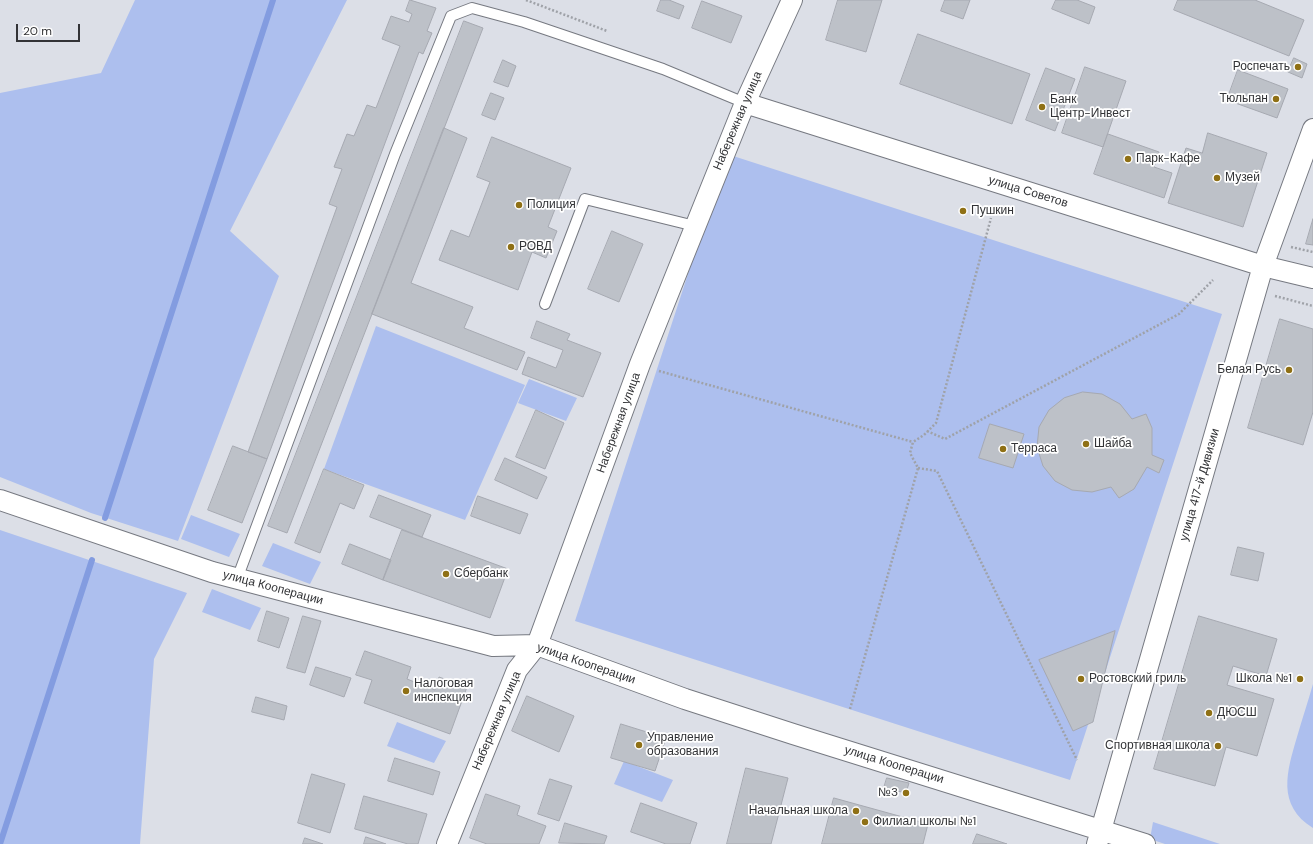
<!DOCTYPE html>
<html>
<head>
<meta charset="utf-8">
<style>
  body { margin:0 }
  #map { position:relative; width:1313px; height:844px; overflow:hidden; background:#dcdfe7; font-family:"DM Sans",sans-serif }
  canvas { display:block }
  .scale { position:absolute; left:16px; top:24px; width:64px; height:18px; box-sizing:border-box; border:2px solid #323336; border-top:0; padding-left:5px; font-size:12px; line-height:14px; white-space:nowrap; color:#323336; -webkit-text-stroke:3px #fff; paint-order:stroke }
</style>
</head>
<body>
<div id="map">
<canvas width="1313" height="844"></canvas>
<div class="scale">20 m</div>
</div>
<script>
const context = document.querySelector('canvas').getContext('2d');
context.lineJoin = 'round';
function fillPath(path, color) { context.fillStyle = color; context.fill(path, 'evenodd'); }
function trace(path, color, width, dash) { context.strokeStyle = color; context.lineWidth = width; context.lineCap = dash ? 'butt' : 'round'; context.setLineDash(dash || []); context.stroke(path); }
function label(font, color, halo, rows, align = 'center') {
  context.font = font + ' "DM Sans",sans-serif'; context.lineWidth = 3.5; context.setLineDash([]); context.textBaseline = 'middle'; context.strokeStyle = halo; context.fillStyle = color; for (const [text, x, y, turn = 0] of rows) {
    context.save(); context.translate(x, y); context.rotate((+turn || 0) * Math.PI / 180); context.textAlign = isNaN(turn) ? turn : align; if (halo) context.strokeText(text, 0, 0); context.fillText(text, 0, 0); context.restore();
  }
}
fillPath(new Path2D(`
  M 135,0 L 347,0 L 230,231 L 279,276 L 178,541 L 91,513 L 0,477 L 0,93 L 101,73 Z
  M 727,154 L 1222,314 L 1070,780 L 575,621 Z
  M 376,326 L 525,385 L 465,520 L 324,469 Z
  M 529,379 L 577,398 L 566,421 L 518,403 Z
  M 191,515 L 240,534 L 229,557 L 181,539 Z
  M 0,530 L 187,593 L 154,659 L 140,844 L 0,844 Z
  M 273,543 L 321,562 L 310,584 L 262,566 Z
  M 212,589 L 261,608 L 250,630 L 202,612 Z
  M 1313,684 L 1313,828 C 1276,805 1287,771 1297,737 C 1302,719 1308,702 1313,684 Z
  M 397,722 L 446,741 L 434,763 L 387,746 Z
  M 624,761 L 673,780 L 662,802 L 614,784 Z
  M 1153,822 L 1220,844 L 1165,844 L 1150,839 Z`), '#adbfee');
trace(new Path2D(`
  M 105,518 L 273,0
  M 0,844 L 92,560`), '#839ce0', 6);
const building = new Path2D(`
  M 410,0 L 436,8 L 427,31 L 432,33 L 423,54 L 419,52 L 267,459 L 248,452 L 337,207 L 329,204 L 342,169 L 334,167 L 347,134 L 354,136 L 367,105 L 376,108 L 400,46 L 382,39 L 391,16 L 409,22 L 412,14 L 406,11 Z
  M 661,0 L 669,0 L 684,6 L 679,19 L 657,11 Z
  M 838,0 L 882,0 L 866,52 L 826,40 Z
  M 945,0 L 970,0 L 963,19 L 941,11 Z
  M 1056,0 L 1077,0 L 1095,7 L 1089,24 L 1052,9 Z
  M 1178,0 L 1255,0 L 1304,20 L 1289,56 L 1174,10 Z
  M 702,1 L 742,16 L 731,43 L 692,28 Z
  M 464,21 L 483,28 L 287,533 L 268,526 Z
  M 918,34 L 1030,74 L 1012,124 L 900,84 Z
  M 1294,58 L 1307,64 L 1302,78 L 1288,72 Z
  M 503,60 L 516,66 L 508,87 L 494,82 Z
  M 1085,67 L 1126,81 L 1103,147 L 1062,133 Z
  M 1046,68 L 1075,79 L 1055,131 L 1026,120 Z
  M 1238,70 L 1288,89 L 1277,118 L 1227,100 Z
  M 491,93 L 504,98 L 495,120 L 482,115 Z
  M 444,128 L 467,138 L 411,283 L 473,307 L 464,328 L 525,352 L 517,370 L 372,314 Z
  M 1208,133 L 1267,153 L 1243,227 L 1168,203 L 1186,148 L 1202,153 Z
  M 1108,134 L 1159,152 L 1154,167 L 1172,173 L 1164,198 L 1094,174 Z
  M 492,137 L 571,168 L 548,227 L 557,231 L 546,258 L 532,252 L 518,290 L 439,260 L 451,230 L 469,237 L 490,182 L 477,177 Z
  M 1313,219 L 1313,245 L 1306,244 Z
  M 612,231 L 643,244 L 619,302 L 588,289 Z
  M 1280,319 L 1313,329 L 1313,412 L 1303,445 L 1248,428 Z
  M 537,321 L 570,334 L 567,340 L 601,353 L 583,397 L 522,374 L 528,357 L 556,368 L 563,350 L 531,338 Z
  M 1083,392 L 1102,394 L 1120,404 L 1132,419 L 1146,414 L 1152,428 L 1152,455 L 1164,460 L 1159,473 L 1147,467 L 1134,489 L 1119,498 L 1111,487 L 1092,492 L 1072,490 L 1055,481 L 1043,466 L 1037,447 L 1039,427 L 1049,410 L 1064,398 Z
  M 536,410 L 564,423 L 545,469 L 516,457 Z
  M 990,424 L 1024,434 L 1013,468 L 979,458 Z
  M 233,446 L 267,459 L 242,523 L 208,510 Z
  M 505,458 L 547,477 L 537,499 L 495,480 Z
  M 324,469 L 364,485 L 354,509 L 340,503 L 320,553 L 295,543 Z
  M 379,495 L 431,515 L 422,537 L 370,517 Z
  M 478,496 L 528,514 L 520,534 L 471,516 Z
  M 402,530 L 508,569 L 490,618 L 383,580 Z
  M 350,544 L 391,560 L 383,580 L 342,564 Z
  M 1238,547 L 1264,553 L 1258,581 L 1231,575 Z
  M 267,611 L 289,618 L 279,648 L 258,641 Z
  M 303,616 L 321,621 L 305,673 L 287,668 Z
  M 1199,616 L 1277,639 L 1266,676 L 1233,666 L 1227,685 L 1274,699 L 1257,756 L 1226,747 L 1215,786 L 1154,769 Z
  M 1115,631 L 1093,722 L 1073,731 L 1039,660 Z
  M 365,651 L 411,667 L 407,679 L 435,690 L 439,677 L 467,687 L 450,734 L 364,703 L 372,680 L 356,675 Z
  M 316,667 L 351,678 L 344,697 L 310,685 Z
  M 527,696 L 574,716 L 559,752 L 512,731 Z
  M 256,697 L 287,706 L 284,720 L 252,712 Z
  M 621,724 L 666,738 L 655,771 L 611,758 Z
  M 395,758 L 440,772 L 433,795 L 388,781 Z
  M 746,768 L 788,778 L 771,844 L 727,844 Z
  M 312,774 L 345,784 L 330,833 L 298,823 Z
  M 887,778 L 909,783 L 906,793 L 884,788 Z
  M 550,779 L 572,786 L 559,821 L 538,814 Z
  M 486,794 L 520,806 L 517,815 L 546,826 L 539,844 L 487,844 L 470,838 Z
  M 364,796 L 427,814 L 418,844 L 408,844 L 355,829 Z
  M 834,798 L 928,824 L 923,844 L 822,844 Z
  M 641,803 L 697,823 L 690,844 L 666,844 L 631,832 Z
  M 565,823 L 607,836 L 604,844 L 559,843 Z
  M 977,834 L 1007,844 L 973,844 Z
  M 366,837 L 386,844 L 364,844 Z
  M 305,838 L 323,844 L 303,844 Z`);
fillPath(building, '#bdc1c8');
trace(building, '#a6a9b1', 1);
const lane = new Path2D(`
  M 545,304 L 585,199 L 695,226
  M 237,579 L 395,154 L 451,16 L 472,8 L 524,22 L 663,69 L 745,103`);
const street = new Path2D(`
  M 745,103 L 1263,266 L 1313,278
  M 0,500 L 212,572 L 493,646 L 537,645 L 685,699 L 793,734 L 1145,844
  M 447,844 L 517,670 L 537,645 L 640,364 L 745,103 L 792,0
  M 1097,844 L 1263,266 L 1313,129`);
trace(lane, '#767981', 12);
trace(street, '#767981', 22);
trace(new Path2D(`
  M 526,0 L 607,31
  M 1291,247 L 1313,252
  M 1275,296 L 1313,306
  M 659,371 L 913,442
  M 927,431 L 945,439 L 1179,314 L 1213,280
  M 918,468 L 937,471 L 1077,760
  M 850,709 L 918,468 L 910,453 L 913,442 L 924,435 L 936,423 L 991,218`), '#9fa2a8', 2.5, [2, 2]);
trace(lane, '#fff', 10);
trace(street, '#fff', 20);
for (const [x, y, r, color] of [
  [1298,67,4,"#8f7015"],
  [1276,99,4,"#8f7015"],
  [1042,107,4,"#8f7015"],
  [1128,159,4,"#8f7015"],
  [1217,178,4,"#8f7015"],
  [519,205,4,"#8f7015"],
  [963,211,4,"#8f7015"],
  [511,247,4,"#8f7015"],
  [1289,370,4,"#8f7015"],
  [1086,444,4,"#8f7015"],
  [1003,449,4,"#8f7015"],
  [446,574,4,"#8f7015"],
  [1081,679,4,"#8f7015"],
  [1300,679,4,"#8f7015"],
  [406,691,4,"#8f7015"],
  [1209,713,4,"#8f7015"],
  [639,745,4,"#8f7015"],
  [1218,746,4,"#8f7015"],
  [906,793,4,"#8f7015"],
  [856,811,4,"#8f7015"],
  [865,822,4,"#8f7015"]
]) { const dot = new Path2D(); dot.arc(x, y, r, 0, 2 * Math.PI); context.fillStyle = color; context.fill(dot); trace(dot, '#fff', 1.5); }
label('12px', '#323336', '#fff', [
  ["Роспечать",1290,67,"right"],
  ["Тюльпан",1268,99,"right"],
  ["Банк",1050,100],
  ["Центр-Инвест",1050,114],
  ["Парк-Кафе",1136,159],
  ["Музей",1225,178],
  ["Полиция",527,205],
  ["Пушкин",971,211],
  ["РОВД",519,247],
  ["Белая Русь",1281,370,"right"],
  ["Шайба",1094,444],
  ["Терраса",1011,449],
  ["Сбербанк",454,574],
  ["Ростовский гриль",1089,679],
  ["Школа №1",1292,679,"right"],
  ["Налоговая",414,684],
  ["инспекция",414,698],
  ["ДЮСШ",1217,713],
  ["Управление",647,738],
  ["образования",647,752],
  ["Спортивная школа",1210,746,"right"],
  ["№3",898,793,"right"],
  ["Начальная школа",848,811,"right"],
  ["Филиал школы №1",873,822]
], 'left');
label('12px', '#323336', '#fff', [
  ["Набережная улица",738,121,-67],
  ["улица Советов",1028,192,17],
  ["Набережная улица",619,423,-70],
  ["улица 417-й Дивизии",1200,485,-74],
  ["улица Кооперации",273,588,15],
  ["улица Кооперации",586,664,19],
  ["Набережная улица",497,721,-67],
  ["улица Кооперации",894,765,17]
]);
</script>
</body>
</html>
